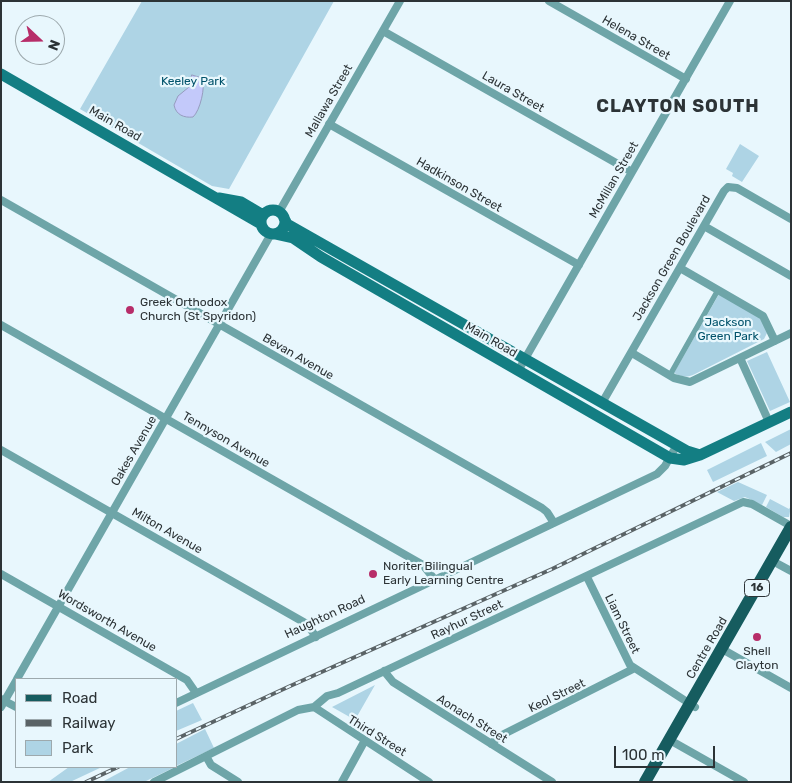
<!DOCTYPE html>
<html>
<head>
<meta charset="utf-8">
<style>
  body { margin:0 }
  #map { position:relative; width:792px; height:783px; overflow:hidden; background:#e8f7fd; font-family:Rubik,sans-serif }
  canvas { display:block }
  .frame { position:absolute; inset:0; border:2px solid #2c3336; pointer-events:none }
  .legend { position:absolute; left:15px; top:678px; width:162px; height:90px; box-sizing:border-box; background:#e8f7fd; border:1px solid #9da9ad; margin:0; padding:6px 9px; list-style:none; font-size:15px; color:#2c3336 }
  .legend li { display:flex; align-items:center; gap:10px; height:25px }
  .legend b { width:25px; border:1px solid #9da9ad }
  .north { position:absolute; left:15px; top:15px; width:50px; height:50px; box-sizing:border-box; background:#e8f7fd; border:1px solid #9da9ad; border-radius:50%; rotate:111deg; font-size:14px; font-weight:700; line-height:20px; text-align:center; color:#2c3336 }
  .north::after { content:''; display:block; margin:auto; width:18px; height:22px; background:#b72d69; clip-path:polygon(50% 0,100% 100%,50% 72%,0 100%) }
  .scale { position:absolute; left:614px; top:746px; width:101px; height:22px; box-sizing:border-box; border:2px solid #2c3336; border-top:0; padding-left:6px; font-size:15px; line-height:18px; white-space:nowrap; color:#2c3336; -webkit-text-stroke:4px #e8f7fd; paint-order:stroke }
</style>
</head>
<body>
<div id="map">
<canvas width="792" height="783"></canvas>
<div class="frame"></div>
<ul class="legend">
<li><b style="height:6px;background:#165c5f"></b>Road</li>
<li><b style="height:6px;background:#5a6366"></b>Railway</li>
<li><b style="height:14px;background:#aed4e5"></b>Park</li>
</ul>
<div class="north">N</div>
<div class="scale">100 m</div>
</div>
<script>
const context = document.querySelector('canvas').getContext('2d');
context.lineJoin = 'round';
function fillPath(path, color) { context.fillStyle = color; context.fill(path, 'evenodd'); }
function trace(path, color, width, dash) { context.strokeStyle = color; context.lineWidth = width; context.lineCap = dash ? 'butt' : 'round'; context.setLineDash(dash || []); context.stroke(path); }
function label(font, color, halo, rows, align = 'center') {
  context.font = font + ' Rubik,sans-serif'; context.lineWidth = 4.5; context.setLineDash([]); context.textBaseline = 'middle'; context.strokeStyle = halo; context.fillStyle = color; for (const [text, x, y, turn = 0] of rows) {
    context.save(); context.translate(x, y); context.rotate((+turn || 0) * Math.PI / 180); context.textAlign = isNaN(turn) ? turn : align; if (halo) context.strokeText(text, 0, 0); context.fillText(text, 0, 0); context.restore();
  }
}
fillPath(new Path2D(`
  M 142,1 L 334,1 L 229,189 L 212,186 L 80,109 Z
  M 740,144 L 759,156 L 742,182 L 732,176 L 733,173 L 726,169 Z
  M 719,294 L 759,317 L 765,325 L 767,333 L 764,339 L 695,374 C 686,378 682,377 674,373 Z
  M 767,352 L 790,402 L 770,411 L 747,361 Z
  M 791,429 L 791,444 L 776,452 L 765,442 Z
  M 761,443 L 767,456 L 713,482 L 707,470 Z
  M 738,482 L 767,495 L 762,505 L 745,497 L 734,501 L 717,492 Z
  M 770,499 L 789,509 L 791,506 L 789,517 L 783,517 L 766,507 Z
  M 375,685 L 355,720 L 332,707 Z
  M 193,703 L 202,720 L 176,731 L 176,711 Z
  M 205,729 L 214,748 L 176,766 L 176,744 Z
  M 69,767 L 102,767 L 70,782 L 48,782 Z
  M 130,767 L 175,767 L 144,782 L 102,782 Z`), '#aed4e5');
const water = new Path2D(`
  M 192,75 L 202,78 C 206,86 200,111 193,117 C 184,118 176,115 174,105 L 178,96 L 189,87 Z`);
fillPath(water, '#c3c9fa');
trace(water, '#969cbf', 1);
trace(new Path2D(`
  M 670,375 L 718,290`), '#6ea5a8', 5.5);
trace(new Path2D(`
  M 549,1 L 686,79
  M 383,31 L 632,172
  M 329,124 L 579,265
  M 1,200 L 542,508 L 547,512 L 554,523
  M 279,212 L 400,1
  M 704,226 L 791,276
  M 680,268 L 763,316 L 775,341
  M 1,325 L 423,565 L 435,580
  M 632,353 L 674,378 L 690,382 L 791,333
  M 740,358 L 769,422
  M 518,371 L 730,1
  M 602,403 L 724,191 L 728,187 L 737,188 L 791,219
  M 1,450 L 307,624 L 316,637
  M 778,564 L 791,571
  M 1,574 L 187,680 L 196,693
  M 587,577 L 630,665 L 695,707
  M 722,649 L 791,688
  M 384,671 L 393,682 L 552,782
  M 17,679 L 271,234
  M 1,699 L 16,707
  M 176,703 L 657,474 L 665,466 L 677,445
  M 1,707 L 16,681
  M 314,707 L 429,782
  M 675,743 L 744,782
  M 491,744 L 498,737 L 633,669
  M 206,756 L 211,765 L 238,782
  M 154,782 L 298,710 L 314,707 L 327,696 L 338,693 L 743,502 L 752,504 L 791,526
  M 342,782 L 364,742`), '#6ea5a8', 8);
trace(new Path2D(`
  M 1,74 L 261,224
  M 219,198 L 241,202 L 263,215
  M261 222a12 12 0 1 1 24 0a12 12 0 1 1-24 0Z
  M 284,218 L 287,224 L 687,451 L 700,455
  M 275,234 L 293,238 L 321,257 L 670,458 L 684,460 L 700,455 L 791,412`), '#137e83', 11);
trace(new Path2D(`
  M 645,782 L 791,527`), '#165c5f', 12);
const rail = new Path2D(`
  M 176,739 L 288,687 L 552,569 L 791,453
  M 86,782 L 118,767`);
trace(rail, '#5a6366', 4);
trace(rail, '#e8f7fd', 2, [5.5]);
for (const [x, y, r, color] of [
  [130,310,5,"#b72d69"],
  [373,574,5,"#b72d69"],
  [757,637,5,"#b72d69"]
]) { const dot = new Path2D(); dot.arc(x, y, r, 0, 2 * Math.PI); context.fillStyle = color; context.fill(dot); trace(dot, '#e8f7fd', 2); }
for (const [x, y, w] of [
  [757,588,25]
]) { const box = new Path2D(); box.roundRect(x - w / 2, y - 8.5, w, 17, 4); context.fillStyle = '#e8f7fd'; context.fill(box); trace(box, '#2c3336', 1); }
label('bold 11px', '#2c3336', null, [
  ["16",757,588]
]);
label('12px', '#2c3336', '#e8f7fd', [
  ["Helena Street",636,38,30],
  ["Laura Street",513,92,30],
  ["Mallawa Street",329,101,-60],
  ["Main Road",115,124,30],
  ["McMillan Street",614,180,-60],
  ["Hadkinson Street",459,185,30],
  ["Jackson Green Boulevard",672,258,-60],
  ["Main Road",491,340,30],
  ["Bevan Avenue",298,357,30],
  ["Tennyson Avenue",226,440,30],
  ["Oakes Avenue",134,451,-60],
  ["Milton Avenue",167,531,30],
  ["Haughton Road",325,617,-25],
  ["Rayhur Street",467,620,-25],
  ["Wordsworth Avenue",107,621,30],
  ["Liam Street",622,624,64],
  ["Centre Road",707,648,-60],
  ["Keol Street",557,696,-26],
  ["Aonach Street",472,719,32],
  ["Third Street",377,736,32]
]);
label('12px', '#00526a', '#e8f7fd', [
  ["Keeley Park",193,82],
  ["Jackson",728,323],
  ["Green Park",728,337]
]);
label('12px', '#2c3336', '#e8f7fd', [
  ["Greek Orthodox",140,303],
  ["Church (St Spyridon)",140,317],
  ["Noriter Bilingual",383,567],
  ["Early Learning Centre",383,581],
  ["Shell",757,652,"center"],
  ["Clayton",757,666,"center"]
], 'left');
context.letterSpacing = '1px';
label('bold 18px', '#2c3336', '#e8f7fd', [
  ["CLAYTON SOUTH",678,107]
]);
context.letterSpacing = '0px';
</script>
</body>
</html>
